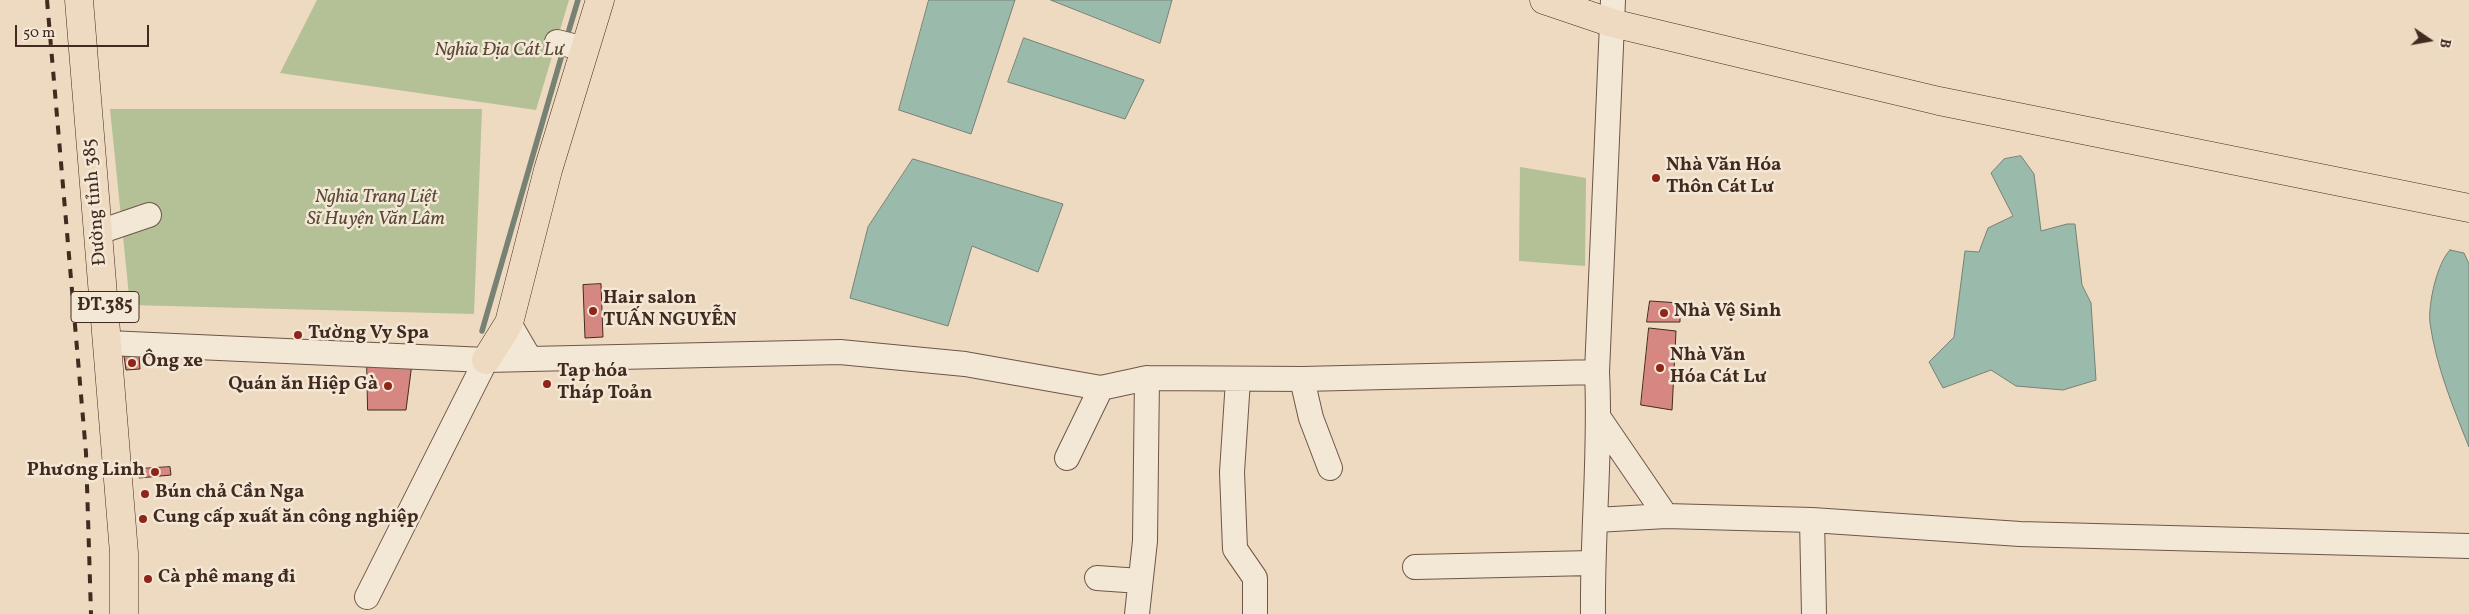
<!DOCTYPE html>
<html>
<head>
<meta charset="utf-8">
<style>
  body { margin:0 }
  #map { position:relative; width:2469px; height:614px; overflow:hidden; background:#eddac0; font-family:Vollkorn,serif }
  canvas { display:block }
  .north { position:absolute; left:2404px; top:15px; width:50px; height:50px; -webkit-text-stroke:4px #f3e7d6; paint-order:stroke; rotate:102deg; font-size:14px; font-weight:700; line-height:20px; text-align:center; color:#432a20 }
  .north::after { content:''; display:block; margin:auto; width:18px; height:22px; background:#432a20; clip-path:polygon(50% 0,100% 100%,50% 72%,0 100%) }
  .scale { position:absolute; left:15px; top:25px; width:134px; height:22px; box-sizing:border-box; border:2px solid #432a20; border-top:0; padding-left:6px; font-size:15px; line-height:18px; white-space:nowrap; color:#432a20; -webkit-text-stroke:4px #f3e7d6; paint-order:stroke }
</style>
</head>
<body>
<div id="map">
<canvas width="2469" height="614"></canvas>
<div class="north">B</div>
<div class="scale">50 m</div>
</div>
<script>
const context = document.querySelector('canvas').getContext('2d');
context.lineJoin = 'round';
function fillPath(path, color) { context.fillStyle = color; context.fill(path, 'evenodd'); }
function trace(path, color, width, dash) { context.strokeStyle = color; context.lineWidth = width; context.lineCap = dash ? 'butt' : 'round'; context.setLineDash(dash || []); context.stroke(path); }
function label(font, color, halo, rows, align = 'center') {
  context.font = font + ' Vollkorn,serif'; context.lineWidth = 5; context.setLineDash([]); context.textBaseline = 'middle'; context.strokeStyle = halo; context.fillStyle = color; for (const [text, x, y, turn = 0] of rows) {
    context.save(); context.translate(x, y); context.rotate((+turn || 0) * Math.PI / 180); context.textAlign = isNaN(turn) ? turn : align; if (halo) context.strokeText(text, 0, 0); context.fillText(text, 0, 0); context.restore();
  }
}
fillPath(new Path2D(`
  M 317,0 L 569,0 L 536,110 L 280,73 Z
  M 110,109 L 482,109 L 474,314 L 130,305 Z
  M 1520,167 L 1586,178 L 1585,266 L 1519,261 Z`), '#b4c095');
const water = new Path2D(`
  M 929,0 L 1015,0 L 971,134 L 899,110 Z
  M 1051,0 L 1172,0 L 1160,43 Z
  M 1024,38 L 1144,80 L 1125,119 L 1008,82 Z
  M 2021,156 L 2034,174 L 2041,231 L 2067,224 L 2075,224 L 2082,285 L 2091,303 L 2096,380 L 2063,390 L 2016,386 L 1991,370 L 1943,388 L 1929,362 L 1954,337 L 1965,251 L 1979,252 L 1988,228 L 2013,216 L 1991,173 L 2004,159 Z
  M 913,159 L 1063,204 L 1038,272 L 972,246 L 948,326 L 850,298 L 868,227 Z
  M 2450,250 L 2464,253 L 2469,264 L 2469,447 C 2453,407 2436,366 2430,323 C 2428,304 2437,263 2450,250 Z`);
fillPath(water, '#9abbac');
trace(water, '#778174', 1);
trace(new Path2D(`
  M 569,30 L 578,0
  M 482,331 L 561,58`), '#778174', 5.5);
const building = new Path2D(`
  M 601,284 L 603,337 L 585,338 L 583,285 Z
  M 1650,301 L 1680,303 L 1680,322 L 1647,322 Z
  M 1649,328 L 1676,331 L 1672,410 L 1641,405 Z
  M 139,355 L 140,369 L 126,370 L 124,356 Z
  M 367,362 L 412,363 L 406,410 L 368,410 Z
  M 170,467 L 171,475 L 139,478 L 139,469 Z`);
fillPath(building, '#d78782');
trace(building, '#432a20', 1);
const minor = new Path2D(`
  M 557,42 L 585,49
  M 99,232 L 149,215
  M 509,323 L 530,359
  M 108,343 L 486,360 L 840,352 L 965,364 L 1101,388 L 1147,378 L 1302,379 L 1597,372
  M 1302,379 L 1311,418 L 1330,468
  M 1238,380 L 1232,472 L 1235,549 L 1255,578 L 1255,614
  M 1599,418 L 1666,516
  M 1067,458 L 1101,388
  M 1596,520 L 1666,516 L 1812,520 L 2020,534 L 2469,546
  M 1812,520 L 1814,614
  M 1415,567 L 1592,563
  M 1097,578 L 1140,581
  M 367,597 L 486,360
  M 1137,614 L 1145,541 L 1147,378
  M 1593,614 C 1592,533 1601,453 1597,372 L 1613,0`);
const major = new Path2D(`
  M 79,0 L 124,553 L 124,614
  M 1544,0 L 1612,23 L 1939,101 L 2469,208
  M 486,360 L 509,323 L 548,170 L 600,0`);
trace(minor, '#6e5648', 26);
trace(major, '#432a20', 29);
trace(minor, '#f3e7d6', 24);
trace(major, '#eddac0', 28);
trace(new Path2D(`
  M 47,0 L 86,453 L 91,614`), '#432a20', 4, [9, 9]);
for (const [x, y, r, color] of [
  [1656,178,5,"#8f2418"],
  [593,311,5,"#8f2418"],
  [1664,313,5,"#8f2418"],
  [298,335,5,"#8f2418"],
  [132,363,5,"#8f2418"],
  [1660,368,5,"#8f2418"],
  [547,384,5,"#8f2418"],
  [388,386,5,"#8f2418"],
  [155,472,5,"#8f2418"],
  [145,494,5,"#8f2418"],
  [143,519,5,"#8f2418"],
  [148,579,5,"#8f2418"]
]) { const dot = new Path2D(); dot.arc(x, y, r, 0, 2 * Math.PI); context.fillStyle = color; context.fill(dot); trace(dot, '#f3e7d6', 2); }
for (const [x, y, w] of [
  [105,307,68]
]) { const box = new Path2D(); box.roundRect(x - w / 2, y - 15.5, w, 31, 4); context.fillStyle = '#f3e7d6'; context.fill(box); trace(box, '#432a20', 1); }
label('bold 18px', '#432a20', null, [
  ["ĐT.385",105,307]
]);
label('italic 19px', '#5a4837', '#f3e7d6', [
  ["Nghĩa Địa Cát Lư",499,52],
  ["Nghĩa Trang Liệt",376,199],
  ["Sĩ Huyện Văn Lâm",376,221]
]);
label('bold 19px', '#432a20', '#f3e7d6', [
  ["Nhà Văn Hóa",1666,167],
  ["Thôn Cát Lư",1666,189],
  ["Hair salon",603,300],
  ["TUẤN NGUYỄN",603,322],
  ["Nhà Vệ Sinh",1674,313],
  ["Tường Vy Spa",308,335],
  ["Nhà Văn",1670,357],
  ["Hóa Cát Lư",1670,379],
  ["Ông xe",142,363],
  ["Tạp hóa",557,373],
  ["Tháp Toản",557,395],
  ["Quán ăn Hiệp Gà",378,386,"right"],
  ["Phương Linh",145,472,"right"],
  ["Bún chả Cần Nga",155,494],
  ["Cung cấp xuất ăn công nghiệp",153,519],
  ["Cà phê mang đi",158,579]
], 'left');
label('19px', '#432a20', '#f3e7d6', [
  ["Đường tỉnh 385",96,202,-95]
]);
</script>
</body>
</html>
